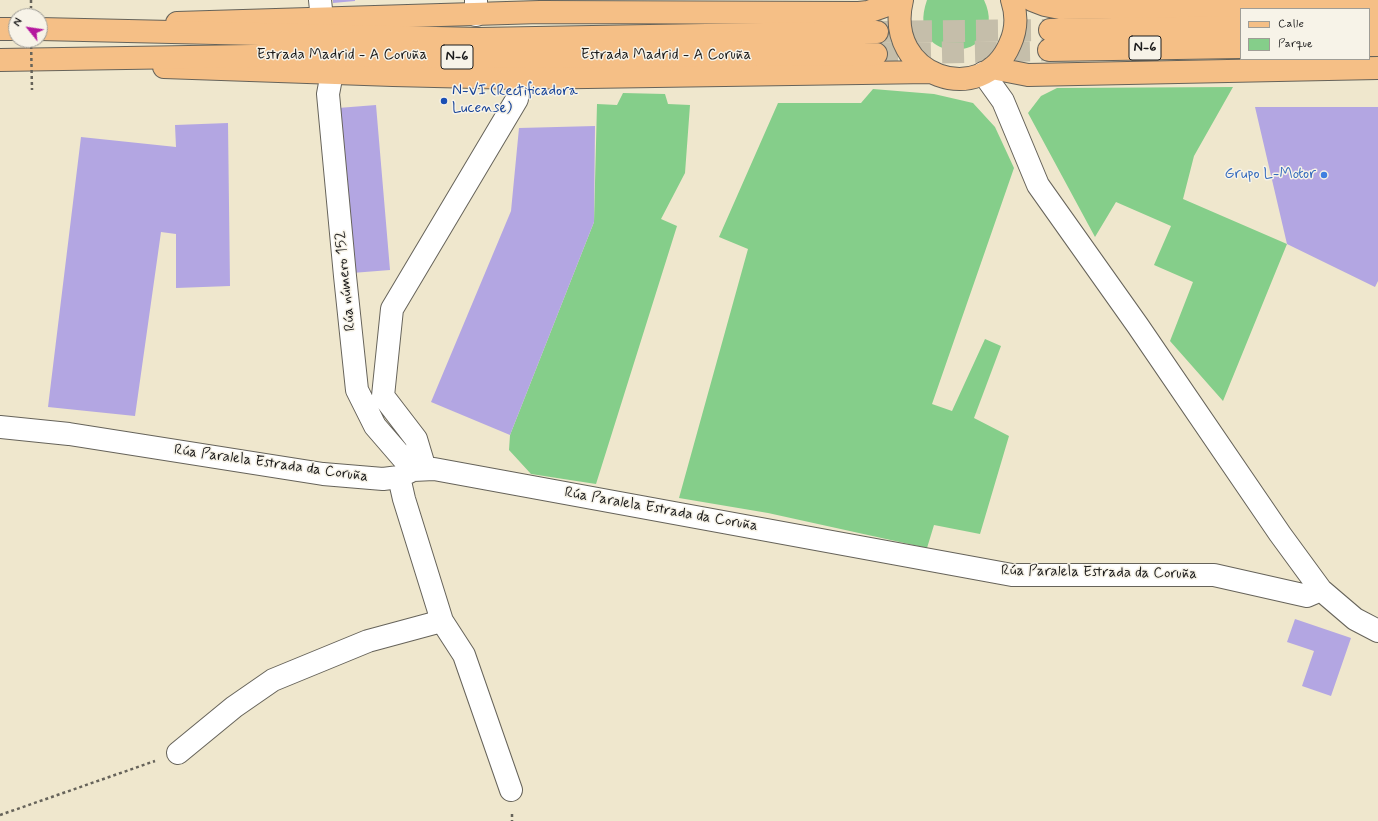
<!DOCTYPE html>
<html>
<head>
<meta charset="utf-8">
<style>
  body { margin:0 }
  #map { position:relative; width:1378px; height:821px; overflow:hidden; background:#efe7cd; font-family:Mynerve,sans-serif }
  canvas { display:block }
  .legend { position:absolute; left:1240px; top:8px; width:130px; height:52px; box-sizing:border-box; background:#f7f3e8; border:1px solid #9f9d96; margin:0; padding:5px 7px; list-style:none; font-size:12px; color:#1c1c1c }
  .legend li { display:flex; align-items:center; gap:8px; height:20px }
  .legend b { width:20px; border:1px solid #9f9d96 }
  .north { position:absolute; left:8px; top:8px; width:40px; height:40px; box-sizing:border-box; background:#f7f3e8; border:1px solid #9f9d96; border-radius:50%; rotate:300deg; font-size:11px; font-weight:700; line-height:16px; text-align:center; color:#1c1c1c }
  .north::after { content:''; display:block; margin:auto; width:14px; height:18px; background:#b5179e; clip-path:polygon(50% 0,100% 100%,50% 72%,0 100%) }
</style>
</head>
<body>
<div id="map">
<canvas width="1378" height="821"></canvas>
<ul class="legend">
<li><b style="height:5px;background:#f5bf86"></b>Calle</li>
<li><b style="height:11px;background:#85ce8a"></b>Parque</li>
</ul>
<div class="north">N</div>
</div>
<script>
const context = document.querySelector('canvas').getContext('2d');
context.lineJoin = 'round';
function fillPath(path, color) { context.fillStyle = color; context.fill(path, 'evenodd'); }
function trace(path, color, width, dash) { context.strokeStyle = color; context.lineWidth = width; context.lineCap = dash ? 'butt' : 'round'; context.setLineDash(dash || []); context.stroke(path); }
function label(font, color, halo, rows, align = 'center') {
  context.font = font + ' Mynerve,sans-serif'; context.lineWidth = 3; context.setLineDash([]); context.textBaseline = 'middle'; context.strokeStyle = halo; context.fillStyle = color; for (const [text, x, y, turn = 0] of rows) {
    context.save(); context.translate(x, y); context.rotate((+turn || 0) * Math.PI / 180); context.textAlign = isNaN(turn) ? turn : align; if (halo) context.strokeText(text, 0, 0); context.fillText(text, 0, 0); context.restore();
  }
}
fillPath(new Path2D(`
  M 927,0 L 984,0 C 1013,62 902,71 927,0 Z
  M 1233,87 L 1194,156 L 1183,199 L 1287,244 L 1223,401 L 1170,341 L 1193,282 L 1154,265 L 1171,226 L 1116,202 L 1095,237 L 1028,113 L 1041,96 L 1057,88 Z
  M 873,89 L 934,94 L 973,103 L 995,127 L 1014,168 L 932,404 L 952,411 L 985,339 L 1001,346 L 974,418 L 1009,436 L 980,534 L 934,525 L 927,548 L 768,513 L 679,498 L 748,249 L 719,237 L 778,103 L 861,103 Z
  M 623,93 L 665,94 L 668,104 L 690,105 L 685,173 L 661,219 L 677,226 L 596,484 L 531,474 L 509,450 L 510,435 L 594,222 L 597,104 L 617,105 Z`), '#85ce8a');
fillPath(new Path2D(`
  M 333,0 L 355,0 L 355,1 L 333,3 Z
  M 376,105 L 390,270 L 352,273 L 338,108 Z
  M 1255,107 L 1378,107 L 1378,281 L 1375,287 L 1287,244 Z
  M 228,123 L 230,286 L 176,288 L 176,234 L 161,232 L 135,416 L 48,407 L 81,137 L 176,147 L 175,125 Z
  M 595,126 L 594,222 L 510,435 L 431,402 L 511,211 L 519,128 Z
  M 1295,619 L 1351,638 L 1331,696 L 1302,686 L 1314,651 L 1287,642 Z`), '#b3a6e2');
trace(new Path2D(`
  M 877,32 L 1050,30
  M 876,54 L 1049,50`), '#c5beaa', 22, [22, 11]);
const minor = new Path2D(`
  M 320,0 L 322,19
  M 476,0 L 476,15
  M 332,73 L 328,94 L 345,276 L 357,390 L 375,426 L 413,470
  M 983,73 L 1003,101 L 1038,185 L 1138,326 L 1280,534 L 1321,590 L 1355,619 L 1378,631
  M 0,427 L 69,434 L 323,474 L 383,479 L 399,477 L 413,470 L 434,469 L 1012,575 L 1214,575 L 1307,596 L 1321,590
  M 425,469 L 416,439 L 383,396 L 392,309 L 517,99 L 518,78
  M 399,477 L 404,499 L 442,621 L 464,655 L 511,790
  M 178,753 L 234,707 L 273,680 L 368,641 L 442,621`);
const major = new Path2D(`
  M 902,0 C 883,77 983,109 1010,44 C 1017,29 1017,15 1012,0
  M 1032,0 L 1045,5 L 1060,8 L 1378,5
  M 177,23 L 540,12 L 859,13 L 868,12 L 902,0
  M 164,67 L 393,75 L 518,78 L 930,72
  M 992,68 L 1028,75 L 1378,68`);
const highway = new Path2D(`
  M 1369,25 L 1378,24
  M 0,29 L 16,29
  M 40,29 L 479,39 L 877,32
  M 1050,30 L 1241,27
  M 1369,45 L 1378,45
  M 1049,50 L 1241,47
  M 0,60 L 315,55 L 482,57 L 876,54`);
trace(minor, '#66635a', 24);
trace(major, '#66635a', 24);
trace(highway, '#66635a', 24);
trace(new Path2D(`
  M 31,0 L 31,8
  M 512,814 L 512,821
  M 0,815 L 155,761`), '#66635a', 2.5, [3, 3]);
trace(minor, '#fff', 22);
trace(major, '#f5bf86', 22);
trace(highway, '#f5bf86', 22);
trace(new Path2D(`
  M 31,40 L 32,90`), '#66635a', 2.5, [3, 3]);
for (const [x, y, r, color] of [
  [444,101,4,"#1a4fb4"],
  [1324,175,4,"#3f7fe0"]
]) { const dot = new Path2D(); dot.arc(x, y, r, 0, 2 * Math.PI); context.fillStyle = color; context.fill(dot); trace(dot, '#f7f3e8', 1.5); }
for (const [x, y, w] of [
  [1145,48,32],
  [457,57,32]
]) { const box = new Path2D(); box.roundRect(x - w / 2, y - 12, w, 24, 3); context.fillStyle = '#f7f3e8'; context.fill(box); trace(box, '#1c1c1c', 1); }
label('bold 14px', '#1c1c1c', null, [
  ["N-6",1145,48],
  ["N-6",457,57]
]);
label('15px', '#1c1c1c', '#f7f3e8', [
  ["Estrada Madrid - A Coruña",342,56],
  ["Estrada Madrid - A Coruña",666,56],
  ["Rúa número 152",346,281,-96],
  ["Rúa Paralela Estrada da Coruña",271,464,8],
  ["Rúa Paralela Estrada da Coruña",661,510,10],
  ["Rúa Paralela Estrada da Coruña",1099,573,1]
]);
label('15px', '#164399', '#f7f3e8', [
  ["N-VI (Rectificadora",452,92],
  ["Lucense)",452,109]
], 'left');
label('15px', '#366cbe', '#f7f3e8', [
  ["Grupo L-Motor",1316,175]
], 'right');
</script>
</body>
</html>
